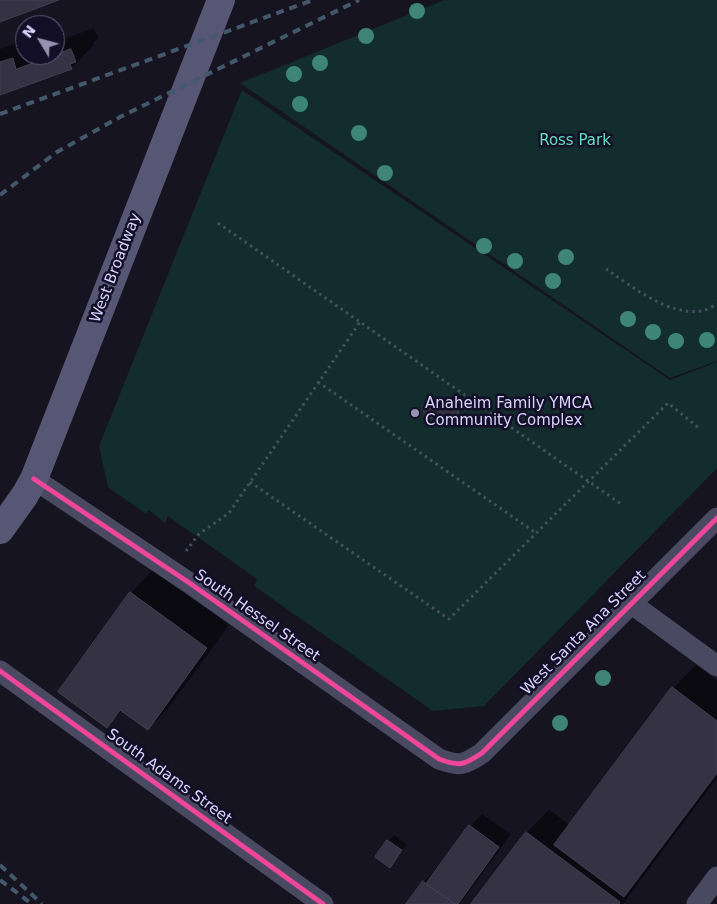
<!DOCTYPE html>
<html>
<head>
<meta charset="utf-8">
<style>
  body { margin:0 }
  #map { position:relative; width:717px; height:904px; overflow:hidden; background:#161421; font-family:"DejaVu Sans",sans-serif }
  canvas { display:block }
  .north { position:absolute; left:15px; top:15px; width:50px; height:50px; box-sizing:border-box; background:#130f26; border:1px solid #625e7d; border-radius:50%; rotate:307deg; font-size:14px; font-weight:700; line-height:20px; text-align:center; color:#d9d4ff }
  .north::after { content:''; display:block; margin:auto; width:18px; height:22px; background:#9591b1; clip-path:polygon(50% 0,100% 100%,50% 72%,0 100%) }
</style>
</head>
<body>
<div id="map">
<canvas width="717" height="904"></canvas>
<div class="north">N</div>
</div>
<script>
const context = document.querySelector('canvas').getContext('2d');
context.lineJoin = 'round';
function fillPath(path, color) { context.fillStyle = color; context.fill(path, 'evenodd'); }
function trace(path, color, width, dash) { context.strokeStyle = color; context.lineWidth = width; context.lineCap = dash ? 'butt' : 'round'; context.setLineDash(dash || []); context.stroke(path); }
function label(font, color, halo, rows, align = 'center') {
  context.font = font + ' "DejaVu Sans",sans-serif'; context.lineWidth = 5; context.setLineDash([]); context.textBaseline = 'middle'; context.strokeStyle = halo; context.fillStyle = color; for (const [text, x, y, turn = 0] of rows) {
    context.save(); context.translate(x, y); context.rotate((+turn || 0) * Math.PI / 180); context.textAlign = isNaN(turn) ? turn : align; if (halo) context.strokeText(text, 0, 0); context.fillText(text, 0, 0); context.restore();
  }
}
fillPath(new Path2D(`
  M 444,0 L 717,0 L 717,361 L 670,378 L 240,83 Z
  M 242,90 L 670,380 L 717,362 L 717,468 L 484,706 L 433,711 L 254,586 L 257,579 L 168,516 L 165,523 L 149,510 L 146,514 L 108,487 L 99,446 Z`), '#132c2d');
fillPath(new Path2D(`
  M 94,28 L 98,38 L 93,43 L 94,45 L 71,68 L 0,94 L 0,49 L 25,40 L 25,55 L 55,55 L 55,42 Z
  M 463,395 L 465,406 L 459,412 L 424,407 L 430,401 Z
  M 153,570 L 229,625 L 170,706 L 148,729 L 122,710 L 107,726 L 131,593 Z
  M 696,665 L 717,681 L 717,778 L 623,904 L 473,904 L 527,832 L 549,810 L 570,825 L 673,688 Z
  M 482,814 L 511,834 L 460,904 L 407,904 L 424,882 L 436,869 L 437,871 L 470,826 Z
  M 394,835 L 407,844 L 389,866 L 388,841 Z`), '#0007');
const building = new Path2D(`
  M 0,0 L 59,0 L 0,22 Z
  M 71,49 L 76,62 L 70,64 L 72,69 L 0,95 L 0,62 L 13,58 L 16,69 Z
  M 458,400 L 459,413 L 425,419 L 423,406 Z
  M 130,592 L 207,648 L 148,730 L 120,710 L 107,728 L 58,692 Z
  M 672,687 L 717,721 L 717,773 L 624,897 L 554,845 Z
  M 469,825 L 499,847 L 458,904 L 455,904 L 426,884 Z
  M 526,832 L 620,902 L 619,904 L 471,904 Z
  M 387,840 L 402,850 L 390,868 L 375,857 Z
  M 423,881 L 426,884 L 455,904 L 406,904 Z`);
fillPath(building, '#343243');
trace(building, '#433f54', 1);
trace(new Path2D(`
  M 218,223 L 621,504
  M 606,269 C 633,287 668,316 702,311 C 707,310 713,306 717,304
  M 318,382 L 536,533
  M 250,482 L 449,619 L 668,403 L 699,428
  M 186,551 L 199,534 L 229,513 L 360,322`), '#44505f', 3, [2.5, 4]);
trace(new Path2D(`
  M 34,479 L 188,582 L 439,759 C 460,767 464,765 482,753 L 717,518
  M 632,604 L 717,666
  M 0,671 L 323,904
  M 697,904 L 717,877`), '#4a4962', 21);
trace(new Path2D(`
  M 0,530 L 25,495 L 34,479 L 221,0`), '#575674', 28);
trace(new Path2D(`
  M 0,114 L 313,0
  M 0,195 L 57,152 L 120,117 L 359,0
  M 0,865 L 42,904
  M 0,880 L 32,904`), '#43596b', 4, [8, 6]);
trace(new Path2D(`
  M 34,479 L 188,582 L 439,759 C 460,767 464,765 482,753 L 717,518
  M 0,671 L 323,904`), '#ed469a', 5);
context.fillStyle = '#3e8478';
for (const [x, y] of [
  [417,11],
  [366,36],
  [320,63],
  [294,74],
  [300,104],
  [359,133],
  [385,173],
  [484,246],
  [566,257],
  [515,261],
  [553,281],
  [628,319],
  [653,332],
  [707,340],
  [676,341],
  [603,678],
  [560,723]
]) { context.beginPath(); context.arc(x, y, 8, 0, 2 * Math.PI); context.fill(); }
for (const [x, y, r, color] of [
  [415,413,5,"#9591b1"]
]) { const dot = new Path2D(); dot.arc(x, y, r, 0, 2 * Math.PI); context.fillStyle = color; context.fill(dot); trace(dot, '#130f26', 2); }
label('15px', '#5fe0c0', '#130f26', [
  ["Ross Park",575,141]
]);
label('15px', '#d9d4ff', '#130f26', [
  ["West Broadway",116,268,-69],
  ["South Hessel Street",257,616,35],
  ["West Santa Ana Street",584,633,-45],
  ["South Adams Street",169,777,36]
]);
label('15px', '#d9d4ff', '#130f26', [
  ["Anaheim Family YMCA",425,404],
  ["Community Complex",425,421]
], 'left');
</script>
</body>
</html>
